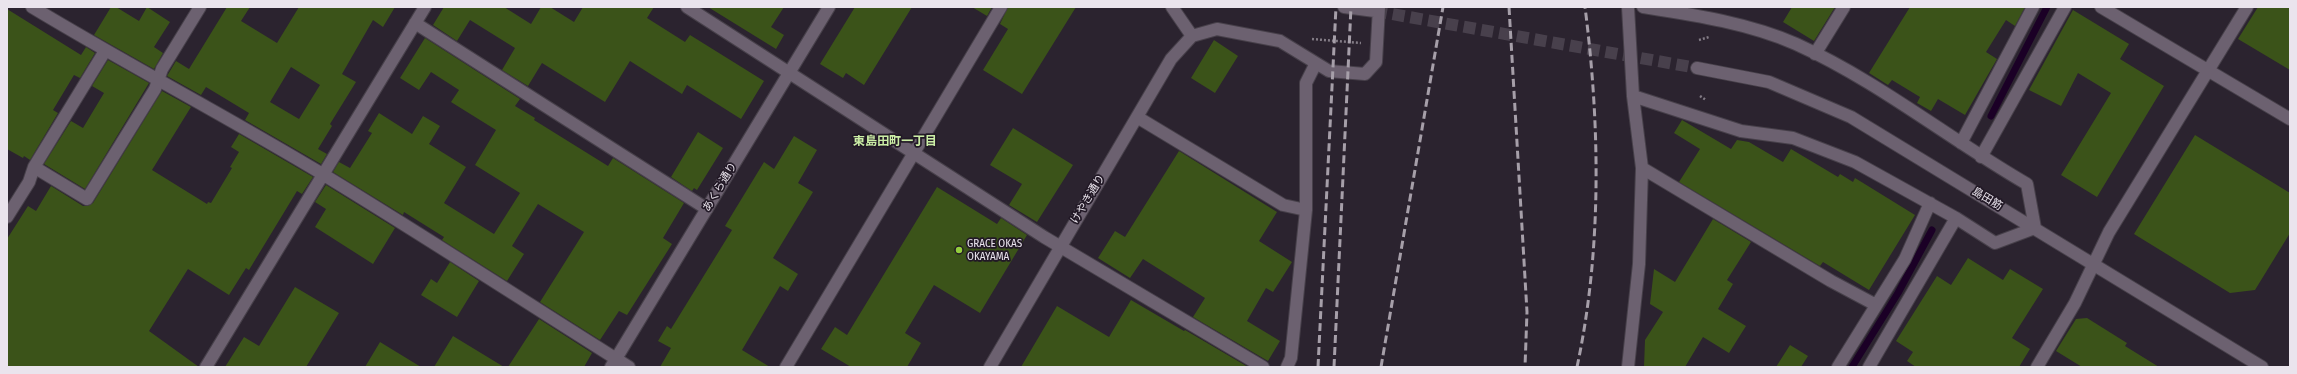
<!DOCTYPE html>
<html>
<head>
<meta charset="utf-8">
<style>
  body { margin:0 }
  #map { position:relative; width:2297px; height:374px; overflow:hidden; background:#2b232f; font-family:"Fira Sans Condensed",sans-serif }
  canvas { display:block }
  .frame { position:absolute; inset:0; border:8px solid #eae4ed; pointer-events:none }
</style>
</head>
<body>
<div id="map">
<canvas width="2297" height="374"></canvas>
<div class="frame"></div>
</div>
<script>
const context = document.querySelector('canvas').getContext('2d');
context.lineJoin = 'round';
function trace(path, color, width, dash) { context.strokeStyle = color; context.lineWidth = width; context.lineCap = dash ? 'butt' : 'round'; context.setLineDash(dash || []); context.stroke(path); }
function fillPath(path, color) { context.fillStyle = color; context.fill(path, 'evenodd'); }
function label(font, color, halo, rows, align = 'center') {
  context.font = font + ' "Fira Sans Condensed","Noto Sans JP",sans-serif'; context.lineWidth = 3.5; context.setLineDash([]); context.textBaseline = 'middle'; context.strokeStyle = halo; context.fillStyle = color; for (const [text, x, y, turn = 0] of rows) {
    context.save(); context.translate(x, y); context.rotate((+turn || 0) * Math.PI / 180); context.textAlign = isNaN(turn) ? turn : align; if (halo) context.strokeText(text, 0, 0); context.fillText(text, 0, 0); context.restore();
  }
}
trace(new Path2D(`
  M 1991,116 L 2047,7
  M 1852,367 L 1898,293 L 1932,230`), '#1b0026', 7);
fillPath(new Path2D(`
  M 111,7 L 116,7 L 139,21 L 147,7 L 170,22 L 154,47 L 163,53 L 154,69 L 94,35 Z
  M 227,7 L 250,7 L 241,21 L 277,43 L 299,7 L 395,7 L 383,27 L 373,20 L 342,74 L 356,82 L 330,124 L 332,126 L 318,149 L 327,154 L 321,164 L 245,120 L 249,113 L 206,87 L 201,95 L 167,76 L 176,61 L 189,69 ZM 291,67 L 320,85 L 299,119 L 270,102 Z
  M 444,7 L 504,7 L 531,24 L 541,7 L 550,7 L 574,22 L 583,7 L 654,7 L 647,18 L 685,42 L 690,35 L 764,81 L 741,119 L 687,85 L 682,94 L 630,61 L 605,102 L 542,63 L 528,86 L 502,70 L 515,48 L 470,20 L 457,41 L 433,25 Z
  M 708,7 L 784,7 L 771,27 L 784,35 L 776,49 Z
  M 855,7 L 912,7 L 864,85 L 846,73 L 843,78 L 820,64 Z
  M 972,7 L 992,7 L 987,16 Z
  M 1008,7 L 1076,7 L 1022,94 L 983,70 L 1008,29 L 1000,24 Z
  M 1792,7 L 1835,7 L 1814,41 L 1783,22 Z
  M 1910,7 L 2025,7 L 2015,26 L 2006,20 L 1986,52 L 1997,59 L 1965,115 L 1938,99 L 1931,111 L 1917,103 L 1920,97 L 1892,80 L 1888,85 L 1869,73 Z
  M 2258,7 L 2290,7 L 2290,70 L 2238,39 Z
  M 7,9 L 81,55 L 86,47 L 95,53 L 80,78 L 74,75 L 53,110 L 58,113 L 30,160 L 24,156 L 23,158 L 7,149 Z
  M 2073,10 L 2129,44 L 2120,59 L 2164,86 L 2097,197 L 2061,175 L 2111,93 L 2078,73 L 2061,106 L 2029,90 Z
  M 425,38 L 520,99 L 515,106 L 535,118 L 534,120 L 608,166 L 613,158 L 684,203 L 663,238 L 672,244 L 627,315 L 619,311 L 600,340 L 540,302 L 584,232 L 538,204 L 512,246 L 524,254 L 507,281 L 442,240 L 444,237 L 404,212 L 403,215 L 333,172 L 339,162 L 350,168 L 372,133 L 368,131 L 379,113 L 412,134 L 423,116 L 440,126 L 429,144 L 466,167 L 444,203 L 494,234 L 520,193 L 475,165 L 496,130 L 451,102 L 459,90 L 431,72 L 419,90 L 400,78 Z
  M 1214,40 L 1238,56 L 1215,93 L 1191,78 Z
  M 108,60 L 149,83 L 85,189 L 44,164 L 71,121 L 83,128 L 104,93 L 92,86 Z
  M 162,91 L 191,107 L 152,170 L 207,204 L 208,202 L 211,203 L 232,168 L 230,167 L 239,152 L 231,147 L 239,134 L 313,177 L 302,194 L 297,191 L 249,270 L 246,268 L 229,295 L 188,269 L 149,331 L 199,367 L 7,367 L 7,239 L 28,206 L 36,211 L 51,186 L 83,206 L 87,206 L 93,203 Z
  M 1682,120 L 1731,149 L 1737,140 L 1749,142 L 1783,162 L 1791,149 L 1838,177 L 1840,174 L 1853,182 L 1855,178 L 1915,215 L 1869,290 L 1823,262 L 1820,266 L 1679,182 L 1700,149 L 1674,133 Z
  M 1013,128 L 1073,165 L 1037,222 L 1009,205 L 1022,184 L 990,165 Z
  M 698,132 L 723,148 L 697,190 L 694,188 L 692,191 L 671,177 Z
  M 2195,135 L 2290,193 L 2290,233 L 2255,290 L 2230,293 L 2134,234 Z
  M 794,136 L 817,150 L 798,183 L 813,192 L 773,258 L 798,274 L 788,291 L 780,286 L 742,350 L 770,367 L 660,367 L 671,348 L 658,341 L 667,326 L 671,329 L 732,230 L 725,226 L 764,162 L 774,169 Z
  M 1179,151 L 1277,212 L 1259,241 L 1292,262 L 1273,292 L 1266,288 L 1247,321 L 1280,341 L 1268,361 L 1193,317 L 1205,298 L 1143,259 L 1130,278 L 1098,258 L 1115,231 L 1125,237 Z
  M 326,185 L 395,228 L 373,264 L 315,227 L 326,209 L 315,202 Z
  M 937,187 L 997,224 L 1001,218 L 1027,235 L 980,313 L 934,285 L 905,333 L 921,343 L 907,367 L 851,367 L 821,349 L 835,327 L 847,335 Z
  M 1713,219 L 1751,242 L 1727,280 L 1733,284 L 1718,309 L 1746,326 L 1729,353 L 1703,337 L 1685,367 L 1644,367 L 1645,340 L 1663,312 L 1650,304 L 1654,269 L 1675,282 Z
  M 1968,258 L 2003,280 L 2010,269 L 2043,289 L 2012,338 L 2030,349 L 2019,367 L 1916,367 L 1907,361 L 1913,352 L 1896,341 L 1937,276 L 1951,285 Z
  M 450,262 L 479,281 L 457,317 L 421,295 L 431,279 L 437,283 Z
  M 295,287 L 339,313 L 306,367 L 225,367 L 244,337 L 259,346 Z
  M 1131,300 L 1184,331 L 1185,330 L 1248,367 L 1021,367 L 1057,306 L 1109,337 Z
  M 2087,318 L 2127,343 L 2125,346 L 2159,367 L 2082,367 L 2056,351 L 2076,319 Z
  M 539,319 L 592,353 L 584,367 L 508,367 Z
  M 453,336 L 504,367 L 434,367 Z
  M 380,342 L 421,367 L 365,367 Z
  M 1790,345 L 1808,356 L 1801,367 L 1776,367 Z`), '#3b5319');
trace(new Path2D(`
  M 1375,11 L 1697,68`), '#48404c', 12, [12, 6]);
const minor = new Path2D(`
  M 32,7 C 128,65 228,117 324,175 C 426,237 527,303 629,367
  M 687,7 L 1044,237 L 1263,367
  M 1172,7 L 1192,36
  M 1344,7 L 1375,11
  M 1628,7 L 1633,96 L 1642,168 L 1639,264 L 1628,367
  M 2101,7 L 2290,119
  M 415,23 L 707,209
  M 1192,36 L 1217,29 L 1280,41 L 1329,71 L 1365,74 L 1376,62 L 1379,7
  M 1815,54 L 1844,7
  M 1697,68 L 1769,82 L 1851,117 L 2262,367
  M 1633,96 L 1741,131 L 1793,138 L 1855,162 L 1956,218 L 1995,243 L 2035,228 L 2027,184 C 1949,139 1878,81 1796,44 C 1748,23 1694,15 1643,7
  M 1137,117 L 1283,205 L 1306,210
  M 1961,143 L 2033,7
  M 1981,157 L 2065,7
  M 34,167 L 87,199 L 155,89 L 162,69 L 200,7
  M 1642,168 L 1831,281 L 1876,305
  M 7,217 L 29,182 L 34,167 L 105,51
  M 206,367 L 425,7
  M 611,367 L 829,7
  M 786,367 L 1001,7
  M 990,367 L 1171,59 L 1192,36
  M 1287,367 L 1291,358 L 1306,210 L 1306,83 L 1316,63
  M 1838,367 L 1905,259 L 1930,203
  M 1869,367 L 1956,218
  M 2037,367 L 2075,303 L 2109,232 L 2247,7`);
trace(minor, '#47404a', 14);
trace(new Path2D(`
  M 1312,39 L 1361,43
  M 1699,40 L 1709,37
  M 1700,96 L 1706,100`), '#837c86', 2.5, [2, 2]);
trace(minor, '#6c6170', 12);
trace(new Path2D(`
  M 1509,7 L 1527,312 L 1525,367
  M 1318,367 L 1336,7
  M 1334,367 L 1351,7
  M 1381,367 L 1443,7
  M 1577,367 C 1602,250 1600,125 1585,7`), '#a69fa9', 3, [8, 4]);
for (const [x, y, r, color] of [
  [959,250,4,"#93cd3d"]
]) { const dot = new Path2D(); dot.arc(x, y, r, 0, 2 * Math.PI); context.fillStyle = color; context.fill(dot); trace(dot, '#221926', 1.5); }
label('11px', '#eae4ed', '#221926', [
  ["あくら通り",720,187,-59],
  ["けやき通り",1088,199,-59],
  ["島田筋",1987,199,31]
]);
label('11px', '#eae4ed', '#221926', [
  ["GRACE OKAS",967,244],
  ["OKAYAMA",967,257]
], 'left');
label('bold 12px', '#cbeea6', '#221926', [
  ["東島田町一丁目",895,142]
]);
</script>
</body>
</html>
